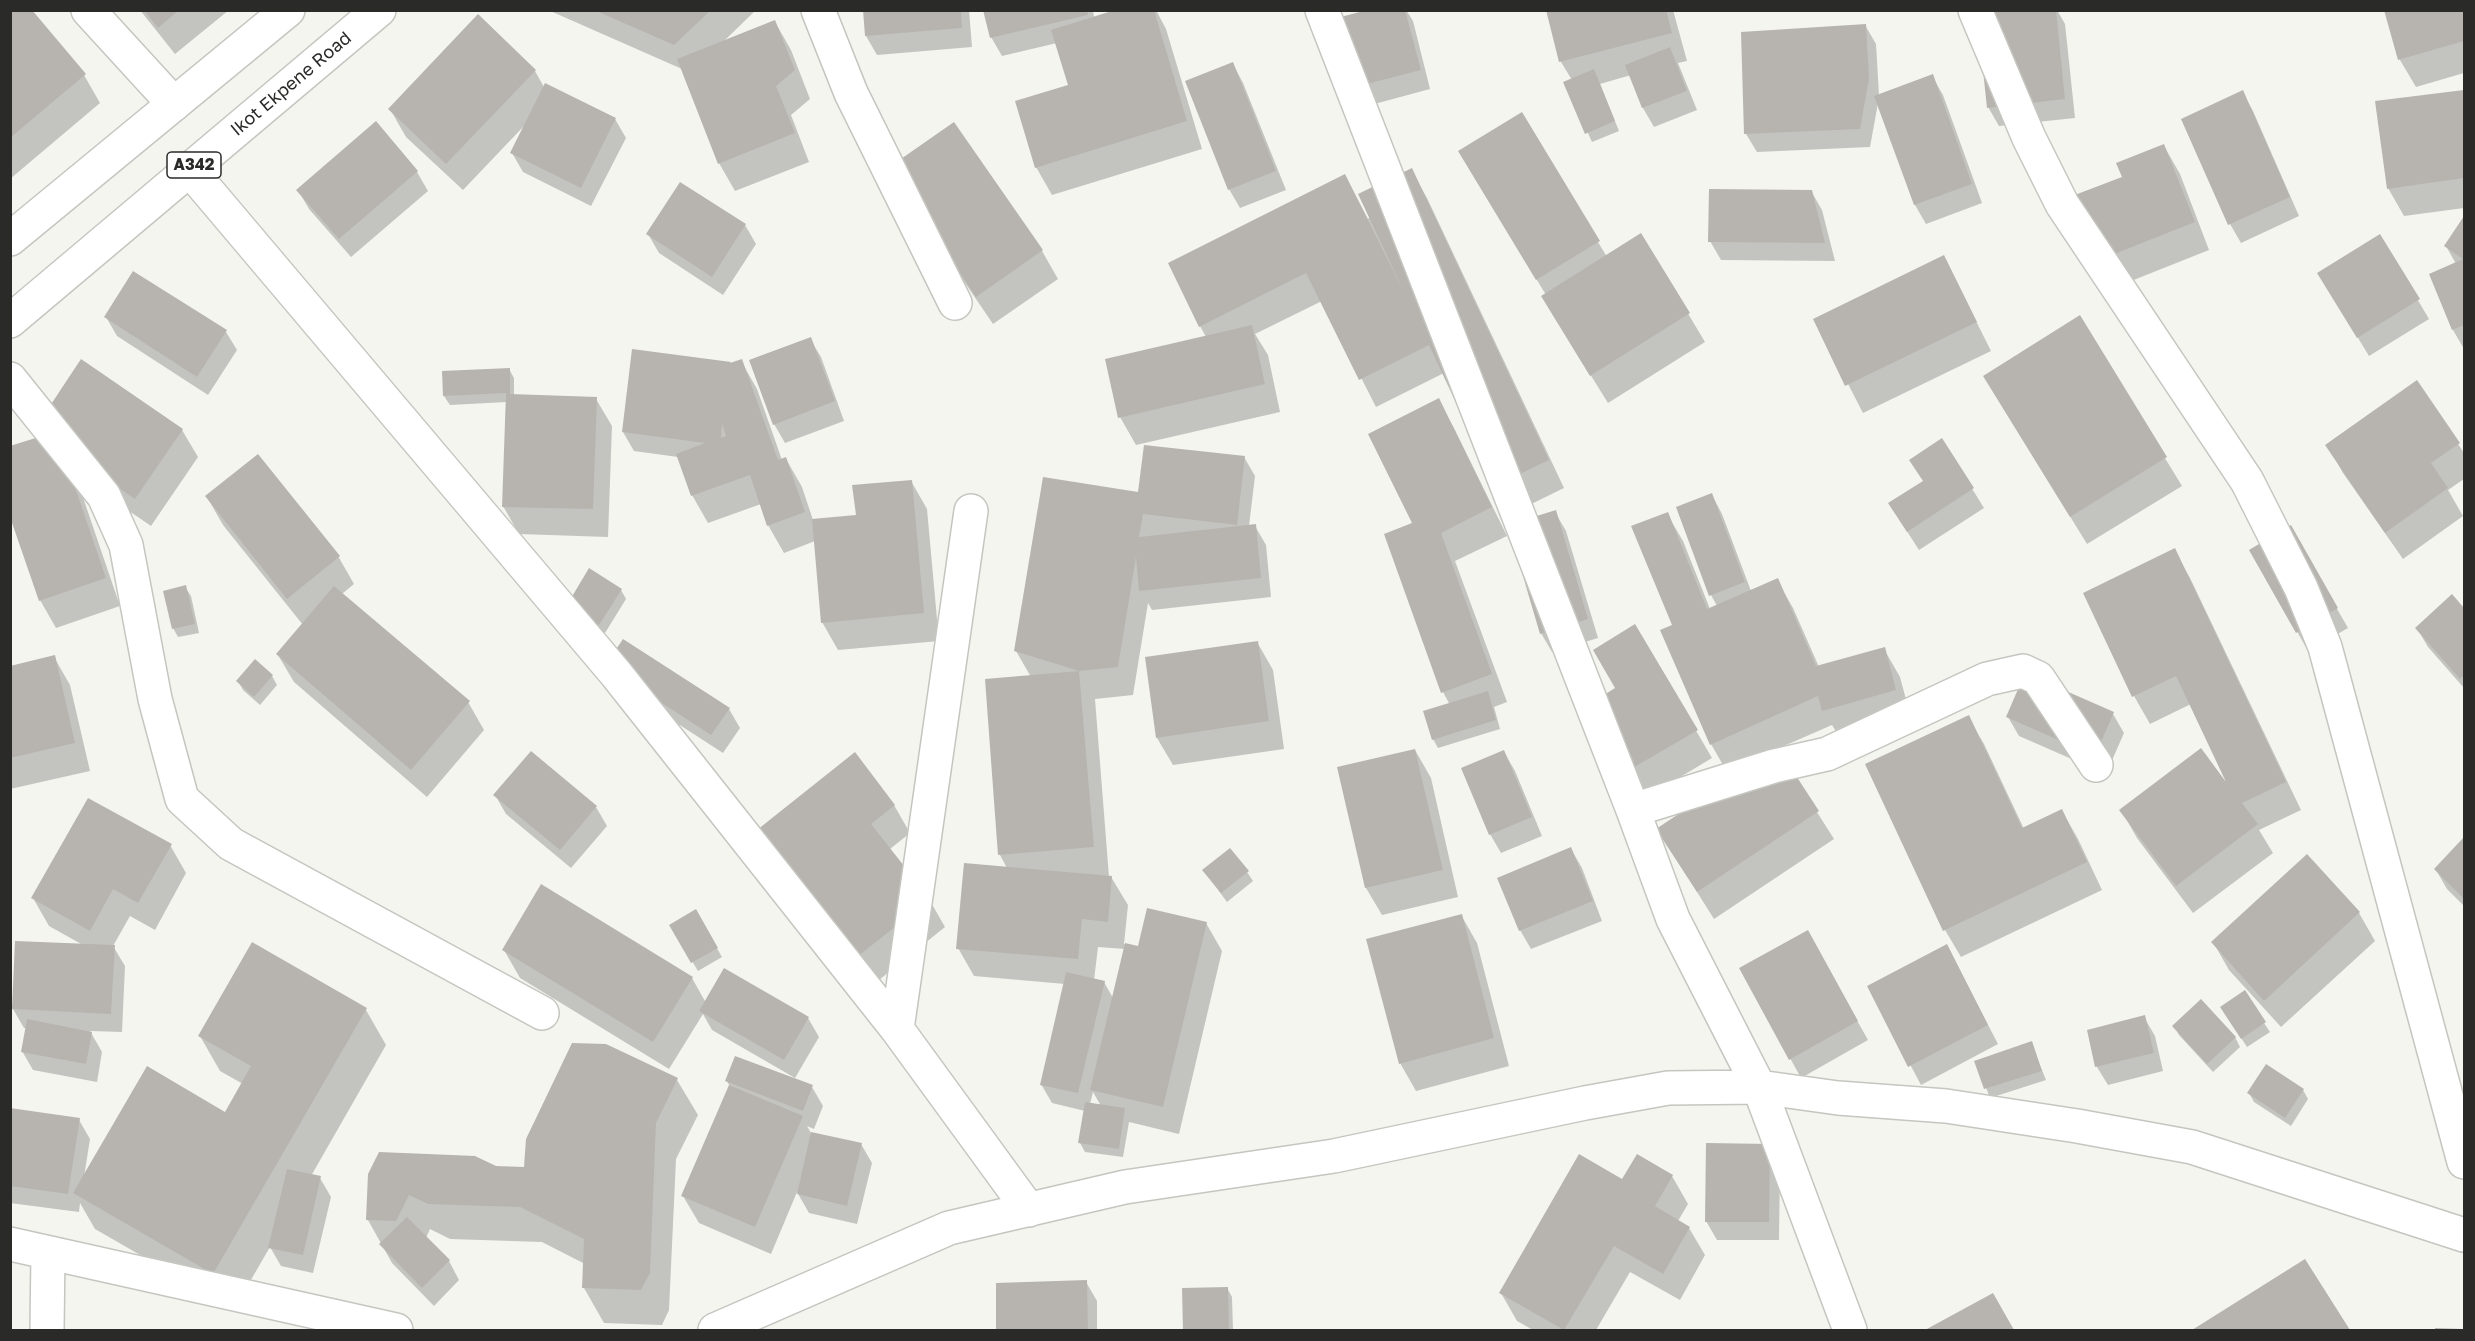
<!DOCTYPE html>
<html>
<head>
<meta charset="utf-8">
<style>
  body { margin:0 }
  #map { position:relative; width:2475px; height:1341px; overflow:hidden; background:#f4f5ef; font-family:"Golos Text",sans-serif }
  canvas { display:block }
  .frame { position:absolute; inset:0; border:12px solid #2a2b29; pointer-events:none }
</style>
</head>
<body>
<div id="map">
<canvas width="2475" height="1341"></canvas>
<div class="frame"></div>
</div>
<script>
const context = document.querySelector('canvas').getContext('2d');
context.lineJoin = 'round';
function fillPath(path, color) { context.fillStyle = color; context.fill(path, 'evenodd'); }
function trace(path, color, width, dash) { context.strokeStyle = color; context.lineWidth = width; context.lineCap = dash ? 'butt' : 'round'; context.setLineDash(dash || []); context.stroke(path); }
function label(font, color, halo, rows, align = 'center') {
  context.font = font + ' "Golos Text",sans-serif'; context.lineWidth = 6; context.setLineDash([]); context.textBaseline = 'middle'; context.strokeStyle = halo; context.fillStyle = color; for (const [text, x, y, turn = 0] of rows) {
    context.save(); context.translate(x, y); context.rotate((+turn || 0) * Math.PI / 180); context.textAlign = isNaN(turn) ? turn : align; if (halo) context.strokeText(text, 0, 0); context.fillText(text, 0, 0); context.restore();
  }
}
fillPath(new Path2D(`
  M 10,10 L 84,75 L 100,103 L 10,179 Z
  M 140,10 L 229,10 L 175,54 Z
  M 548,10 L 756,10 L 723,42 L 775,22 L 791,50 L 810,99 L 791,115 L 809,162 L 735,191 L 719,163 L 682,69 Z
  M 864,10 L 969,10 L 972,47 L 877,55 L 866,36 Z
  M 985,10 L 1093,10 L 1094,18 L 1120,10 L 1156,10 L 1166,29 L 1202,149 L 1052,195 L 1036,167 L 1070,86 L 1057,43 L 1002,56 L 991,37 Z
  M 1372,10 L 1406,10 L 1413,21 L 1430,89 L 1367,106 Z
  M 1547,10 L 1673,10 L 1687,61 L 1678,63 L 1697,110 L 1654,127 L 1643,108 L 1631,75 L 1600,84 L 1619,131 L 1592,142 L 1565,83 L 1572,80 L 1561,62 Z
  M 1974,10 L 2057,10 L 2065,24 L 2075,118 L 1999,126 L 1988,107 L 1979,18 Z
  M 2386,10 L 2464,10 L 2464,73 L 2416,87 L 2400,60 Z
  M 1865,25 L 1876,44 L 1879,95 L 1932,76 L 1943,95 L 1982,203 L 1926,224 L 1915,205 L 1878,103 L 1870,147 L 1757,152 L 1746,134 Z
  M 1233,64 L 1243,83 L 1286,190 L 1240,208 L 1229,189 Z
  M 535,71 L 544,87 L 615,119 L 626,138 L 591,206 L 523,172 L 512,153 L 524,126 L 463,190 L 406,137 L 390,109 Z
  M 2464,91 L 2464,208 L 2404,216 L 2388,188 L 2377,102 Z
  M 2242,92 L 2253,111 L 2299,216 L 2241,243 L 2230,224 Z
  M 1521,114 L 1607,257 L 1641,235 L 1705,342 L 1608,403 L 1559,324 L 1546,295 L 1476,179 Z
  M 376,124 L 417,172 L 428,191 L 351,257 L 309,209 L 298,190 Z
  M 954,124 L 1042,251 L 1058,279 L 993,324 L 906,196 Z
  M 2164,146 L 2180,174 L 2209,250 L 2101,293 L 2085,265 L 2124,178 Z
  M 1411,170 L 1427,198 L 1564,488 L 1513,513 L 1444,373 L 1376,407 L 1322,301 L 1255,334 L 1268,355 L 1280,412 L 1136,445 L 1120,417 L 1206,337 L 1200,326 L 1345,176 L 1368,219 Z
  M 1811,191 L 1822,210 L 1835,261 L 1721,260 L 1710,241 Z
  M 2464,219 L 2464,349 L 2453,330 L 2456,264 L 2446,246 Z
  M 745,225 L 756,244 L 723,295 L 659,253 L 648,234 Z
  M 2380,236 L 2429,319 L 2369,356 L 2330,292 Z
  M 1944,257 L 1991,351 L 1863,413 L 1815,320 Z
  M 106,317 L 226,332 L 237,350 L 208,395 L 117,336 Z
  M 2079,317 L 2182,486 L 2087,544 L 2001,404 Z
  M 810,339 L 821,357 L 844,421 L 785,443 L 774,424 Z
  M 634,351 L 734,364 L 741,361 L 757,389 L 782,460 L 786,459 L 802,487 L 813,520 L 857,516 L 911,481 L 927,509 L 939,641 L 838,650 L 822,622 L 815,541 L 784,553 L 768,525 L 761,504 L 708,523 L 692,495 L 678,457 L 634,451 L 623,432 Z
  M 82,361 L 182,430 L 198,457 L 151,526 L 75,474 L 120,606 L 56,628 L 40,600 L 10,512 L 10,448 L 40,438 L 36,430 Z
  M 509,369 L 514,378 L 514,396 L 596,399 L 612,426 L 608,537 L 519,534 L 503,506 L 507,402 L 450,405 L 444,396 L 444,372 Z
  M 2417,382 L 2464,453 L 2464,479 L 2448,490 L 2463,516 L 2403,559 L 2343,473 L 2327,445 Z
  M 1438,400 L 1454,428 L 1507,536 L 1455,561 L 1507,702 L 1494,707 L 1500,729 L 1438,748 L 1433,739 L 1450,705 L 1443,692 L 1414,524 Z
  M 1942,440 L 1984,508 L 1919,550 L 1901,522 L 1924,482 Z
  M 1244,457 L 1255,476 L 1249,526 L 1255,526 L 1266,545 L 1271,597 L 1152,610 L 1148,603 L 1133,695 L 1095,699 L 1109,877 L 1111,877 L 1128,905 L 1124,944 L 1139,948 L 1206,923 L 1222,951 L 1179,1134 L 1129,1122 L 1123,1157 L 1085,1152 L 1080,1143 L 1085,1111 L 1052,1103 L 1041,1084 L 1065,984 L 974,976 L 958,948 L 1007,868 L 1000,855 L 987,681 L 1031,677 L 1016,651 L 1140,494 ZM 1098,947 L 1125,949 L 1113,998 L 1104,982 L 1094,980 ZM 1093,1092 L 1101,1106 L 1090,1104 Z
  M 1712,495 L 1722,514 L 1751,591 L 1777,580 L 1793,608 L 1819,667 L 1884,649 L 1900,677 L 1911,718 L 1840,738 L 1832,725 L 1777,749 L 1834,839 L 1714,919 L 1658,830 L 1773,753 L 1727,772 L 1711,744 L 1674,626 L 1667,514 L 1683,541 L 1710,609 L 1717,606 L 1711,595 Z
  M 207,497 L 338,556 L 354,584 L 342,594 L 468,702 L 484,730 L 427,797 L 294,682 L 278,655 L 303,625 L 223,525 Z
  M 1555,512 L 1566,531 L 1598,638 L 1552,652 L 1541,633 Z
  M 2290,527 L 2348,628 L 2308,651 L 2251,550 Z
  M 2174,550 L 2190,578 L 2301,810 L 2259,830 L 2273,853 L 2193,913 L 2137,838 L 2121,810 L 2228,786 L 2191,704 L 2150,724 L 2134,696 Z
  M 185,587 L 191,596 L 199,633 L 178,637 L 173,628 Z
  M 621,590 L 626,599 L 605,633 L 574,614 Z
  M 2451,596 L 2464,611 L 2464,688 L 2428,647 L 2417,628 Z
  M 1635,626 L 1712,758 L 1642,800 L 1587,707 L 1617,689 Z
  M 1257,642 L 1273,670 L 1284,749 L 1173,765 L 1157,738 Z
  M 54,657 L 70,685 L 90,771 L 10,789 L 10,667 Z
  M 272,676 L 277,685 L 260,705 L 243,690 L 238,681 Z
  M 618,685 L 729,709 L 740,728 L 723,753 Z
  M 2113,714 L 2124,733 L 2106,774 L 2019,736 L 2008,717 Z
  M 1968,717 L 1984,744 L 2024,829 L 2062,811 L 2078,839 L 2102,890 L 1961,957 L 1945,930 Z
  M 1415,750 L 1431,778 L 1458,897 L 1382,915 L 1366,888 L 1339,768 Z
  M 1504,752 L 1515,771 L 1542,836 L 1501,853 L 1490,834 Z
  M 495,795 L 596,807 L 607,826 L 571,868 L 506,814 Z
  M 894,805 L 910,833 L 890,849 L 929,899 L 945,927 L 874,984 L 759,830 Z
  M 2464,839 L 2464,906 L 2447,889 L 2436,870 Z
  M 170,845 L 186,873 L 155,930 L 130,916 L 113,946 L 125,966 L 122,1032 L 90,1031 L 102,1052 L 97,1082 L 33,1070 L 22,1051 L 27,1028 L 24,1028 L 13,1009 L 83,945 L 49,926 L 33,898 Z
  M 1571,849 L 1582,868 L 1602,921 L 1531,949 L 1520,930 Z
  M 2307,856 L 2359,913 L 2375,941 L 2281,1027 L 2229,970 L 2213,942 Z
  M 1204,871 L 1247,872 L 1253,881 L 1227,902 Z
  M 695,911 L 722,957 L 698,971 L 671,926 Z
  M 1461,915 L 1477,943 L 1509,1066 L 1416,1091 L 1400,1063 Z
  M 504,950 L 692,978 L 706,1003 L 808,1018 L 819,1037 L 795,1078 L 712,1030 L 703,1014 L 669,1069 L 520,978 Z
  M 1818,951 L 1868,1040 L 1801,1078 L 1741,969 Z
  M 1957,965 L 1998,1044 L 1921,1085 L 1869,987 Z
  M 366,1010 L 386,1045 L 311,1176 L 320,1178 L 331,1197 L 313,1273 L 281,1266 L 270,1247 L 234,1309 L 95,1229 L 80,1203 L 79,1212 L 10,1203 L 10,1109 L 79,1120 L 90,1139 L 84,1177 L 226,1114 L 243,1084 L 220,1071 L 200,1036 Z
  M 2227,1016 L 2264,1023 L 2270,1032 L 2247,1047 Z
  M 2144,1017 L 2155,1036 L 2163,1071 L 2108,1085 L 2097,1067 L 2088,1031 Z
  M 2174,1026 L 2235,1037 L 2240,1047 L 2213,1072 L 2179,1035 Z
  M 2031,1043 L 2046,1080 L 1990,1098 L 1976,1062 Z
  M 677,1080 L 698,1115 L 676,1159 L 669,1310 L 662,1325 L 604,1323 L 584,1288 L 585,1264 L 542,1242 L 450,1239 L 430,1229 L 426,1238 L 449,1261 L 459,1280 L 434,1306 L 392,1263 L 368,1220 L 370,1174 L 495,1167 L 526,1168 Z
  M 727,1081 L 812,1087 L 823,1106 L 814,1129 L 807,1126 L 811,1133 L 861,1144 L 872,1163 L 857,1224 L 809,1213 L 797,1192 L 771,1254 L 699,1223 L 683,1196 L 730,1087 Z
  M 2303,1090 L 2308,1099 L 2291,1126 L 2254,1102 L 2249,1093 Z
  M 1707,1145 L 1780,1164 L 1779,1240 L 1717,1240 L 1706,1221 Z
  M 1672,1176 L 1688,1204 L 1678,1221 L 1689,1228 L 1705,1255 L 1680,1300 L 1630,1272 L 1596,1330 L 1533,1330 L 1517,1321 L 1501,1293 L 1623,1181 Z
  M 2304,1261 L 2348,1330 L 2195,1330 Z
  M 1086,1282 L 1097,1301 L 1097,1330 L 998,1330 L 997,1284 Z
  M 1227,1288 L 1232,1297 L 1233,1330 L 1184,1330 L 1183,1289 Z
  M 1993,1295 L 2013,1330 L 1928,1330 Z`), '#0003');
fillPath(new Path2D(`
  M 10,10 L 32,10 L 86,74 L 10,138 Z
  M 144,10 L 179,10 L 158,28 Z
  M 594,10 L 711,10 L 674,45 Z
  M 863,10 L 961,10 L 962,28 L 865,36 Z
  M 983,10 L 1087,10 L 1088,15 L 990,38 Z
  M 1115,10 L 1154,10 L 1187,121 L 1035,168 L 1015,101 L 1068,85 L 1051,30 Z
  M 1367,10 L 1405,10 L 1421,70 L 1355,87 L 1337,18 Z
  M 1546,10 L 1666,10 L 1672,33 L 1559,62 Z
  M 1996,10 L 2056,10 L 2065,99 L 1987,108 L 1977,13 Z
  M 2384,10 L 2464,10 L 2464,41 L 2398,60 Z
  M 478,14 L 536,70 L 446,164 L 388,109 Z
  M 775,20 L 795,70 L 776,86 L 795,133 L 718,164 L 677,59 Z
  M 1866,24 L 1869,79 L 1860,129 L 1744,134 L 1741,32 Z
  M 1670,47 L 1687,91 L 1642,108 L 1625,65 Z
  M 1233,62 L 1276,171 L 1228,190 L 1185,81 Z
  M 1594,69 L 1615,121 L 1585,134 L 1563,82 Z
  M 1933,74 L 1972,184 L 1914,205 L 1874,96 Z
  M 545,83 L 616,118 L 581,188 L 510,153 Z
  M 2243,90 L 2290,197 L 2228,225 L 2181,119 Z
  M 2464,90 L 2464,178 L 2387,189 L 2375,101 Z
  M 1522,112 L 1600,241 L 1536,280 L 1458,151 Z
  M 376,121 L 418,171 L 339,239 L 296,190 Z
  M 954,122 L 1043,250 L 976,297 L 888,168 Z
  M 2164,144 L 2195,222 L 2084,266 L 2059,201 L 2122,177 L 2116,163 Z
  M 1412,168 L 1549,460 L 1495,486 L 1429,345 L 1359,380 L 1306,273 L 1199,327 L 1168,263 L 1345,174 L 1404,292 L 1358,194 Z
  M 680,182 L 746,224 L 712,277 L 646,234 Z
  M 1709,189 L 1812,190 L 1825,243 L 1708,242 Z
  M 2464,216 L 2464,325 L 2452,330 L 2429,274 L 2463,259 L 2444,246 Z
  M 1641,233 L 1690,313 L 1590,376 L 1541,296 Z
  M 2380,234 L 2420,299 L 2357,338 L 2317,273 Z
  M 1944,255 L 1977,322 L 1845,386 L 1813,319 Z
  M 133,271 L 227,330 L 197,377 L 104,317 Z
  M 2080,315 L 2167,457 L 2070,517 L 1983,376 Z
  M 1252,325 L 1265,384 L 1118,418 L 1105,359 Z
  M 811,337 L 835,401 L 773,425 L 749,360 Z
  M 632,349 L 731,362 L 730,363 L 742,359 L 778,460 L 786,457 L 805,512 L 767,526 L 750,475 L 691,496 L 676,454 L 705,443 L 622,432 ZM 722,424 L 726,436 L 721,438 Z
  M 81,359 L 183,429 L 135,499 L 62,449 L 106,578 L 39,601 L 10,517 L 10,446 L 42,436 L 34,430 Z
  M 510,368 L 510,394 L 597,397 L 593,509 L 502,507 L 506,393 L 443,396 L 442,371 Z
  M 2417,380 L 2460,443 L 2431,463 L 2448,488 L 2385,533 L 2325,445 Z
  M 1439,398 L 1492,507 L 1441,533 L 1492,674 L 1441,693 L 1384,534 L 1412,523 L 1368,434 Z
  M 1942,438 L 1974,488 L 1907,532 L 1888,503 L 1923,481 L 1909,460 Z
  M 1144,445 L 1245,456 L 1237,525 L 1143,514 L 1139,537 L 1256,524 L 1261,578 L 1139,591 L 1136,557 L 1118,667 L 1079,671 L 1094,847 L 998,855 L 985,679 L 1079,671 L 1014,651 L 1043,477 L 1138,492 Z
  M 258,454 L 340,556 L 287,599 L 205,496 Z
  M 912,480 L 924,613 L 821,623 L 812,519 L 856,515 L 852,485 Z
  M 1712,493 L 1745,582 L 1709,596 L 1676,507 Z
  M 1556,510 L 1588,619 L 1540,634 L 1508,525 Z
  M 1668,512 L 1707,609 L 1778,578 L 1816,666 L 1885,647 L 1896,690 L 1822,711 L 1818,696 L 1710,745 L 1660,630 L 1672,625 L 1631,526 Z
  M 2291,525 L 2338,608 L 2296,633 L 2249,550 Z
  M 2175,548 L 2286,782 L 2242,803 L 2258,824 L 2176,886 L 2119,810 L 2201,748 L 2226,782 L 2176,676 L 2132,697 L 2083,593 Z
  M 589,568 L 622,589 L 599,625 L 567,605 Z
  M 186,585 L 195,624 L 172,629 L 163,591 Z
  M 334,586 L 470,701 L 411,770 L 276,654 Z
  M 2452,594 L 2464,608 L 2464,675 L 2460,679 L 2415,628 Z
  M 1635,624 L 1698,730 L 1624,773 L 1585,707 L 1615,688 L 1593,650 Z
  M 623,639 L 730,708 L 711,735 L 605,666 Z
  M 1258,641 L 1269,721 L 1156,738 L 1145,657 Z
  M 55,655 L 75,743 L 10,758 L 10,666 Z
  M 255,659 L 273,675 L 254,697 L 236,681 Z
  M 2025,673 L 2114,712 L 2095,756 L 2006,717 Z
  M 1488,691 L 1496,720 L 1432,740 L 1423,711 Z
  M 1969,715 L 2022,828 L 2062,809 L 2087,862 L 1943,931 L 1865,764 Z
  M 1778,748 L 1819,811 L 1697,892 L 1656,829 Z
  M 1415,749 L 1443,870 L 1365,888 L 1337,767 Z
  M 1504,750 L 1532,817 L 1489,835 L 1461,768 Z
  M 531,751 L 597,806 L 560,850 L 493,795 Z
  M 855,752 L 895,805 L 871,824 L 930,899 L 857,957 L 757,830 Z
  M 88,798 L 172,844 L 138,903 L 113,889 L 90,931 L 31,898 Z
  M 2464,837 L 2464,899 L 2434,869 Z
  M 1571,847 L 1593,901 L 1519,931 L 1497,878 Z
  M 1230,848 L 1249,871 L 1221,893 L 1202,870 Z
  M 2307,854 L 2360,912 L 2264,1001 L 2211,942 Z
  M 964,863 L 1112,876 L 1108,922 L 1082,919 L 1078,959 L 956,949 Z
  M 541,884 L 693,977 L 653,1042 L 502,950 Z
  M 1147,908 L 1207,922 L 1163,1107 L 1090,1090 L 1125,943 L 1138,946 Z
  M 696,909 L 718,948 L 691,963 L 669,925 Z
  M 1462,914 L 1494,1038 L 1399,1064 L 1366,939 Z
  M 1808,930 L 1858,1021 L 1789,1060 L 1739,968 Z
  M 15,941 L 115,945 L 111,1014 L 12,1009 Z
  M 252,942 L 367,1008 L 213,1274 L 73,1193 L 147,1066 L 225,1112 L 251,1066 L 198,1036 Z
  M 1947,944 L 1988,1025 L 1908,1067 L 1867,986 Z
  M 724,968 L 809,1017 L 784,1060 L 699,1011 Z
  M 1066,972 L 1105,981 L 1078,1093 L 1040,1085 Z
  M 2245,990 L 2266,1022 L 2241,1039 L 2220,1007 Z
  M 2201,999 L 2236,1037 L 2207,1064 L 2172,1026 Z
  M 2145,1015 L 2154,1053 L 2095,1067 L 2087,1030 Z
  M 27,1019 L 92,1032 L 86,1064 L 21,1052 Z
  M 2032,1041 L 2042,1071 L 1984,1089 L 1974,1061 Z
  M 572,1043 L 606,1044 L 678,1078 L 656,1123 L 650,1273 L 641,1290 L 582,1288 L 584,1239 L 520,1207 L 428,1204 L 409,1195 L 396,1221 L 366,1220 L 368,1174 L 379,1152 L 475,1156 L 496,1166 L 524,1167 L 526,1139 Z
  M 735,1056 L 813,1085 L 803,1111 L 725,1081 Z
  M 2266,1064 L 2304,1089 L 2285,1118 L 2247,1093 Z
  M 729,1085 L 803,1116 L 755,1227 L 681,1196 Z
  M 1085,1102 L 1125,1108 L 1119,1149 L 1078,1143 Z
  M 10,1108 L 80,1118 L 68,1194 L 10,1186 Z
  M 811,1132 L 862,1143 L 847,1206 L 797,1194 Z
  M 1706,1143 L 1770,1144 L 1769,1222 L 1705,1222 Z
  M 1579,1154 L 1622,1179 L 1637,1154 L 1673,1175 L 1655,1206 L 1690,1227 L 1663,1274 L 1614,1246 L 1564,1330 L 1499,1293 Z
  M 287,1169 L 321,1176 L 303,1255 L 268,1248 Z
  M 407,1217 L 450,1260 L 422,1288 L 379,1244 Z
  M 2305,1259 L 2350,1330 L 2192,1330 Z
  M 1087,1280 L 1088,1330 L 996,1330 L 996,1283 Z
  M 1228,1287 L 1229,1330 L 1183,1330 L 1182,1288 Z
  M 1993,1293 L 2014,1330 L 1925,1330 Z
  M 2435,1328 L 2463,1329 L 2463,1330 L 2435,1330 Z`), '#b7b4af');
const minor = new Path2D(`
  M 88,10 L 174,104
  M 818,10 L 851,93 L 955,303
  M 1322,10 L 1633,810 L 1673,919 L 1759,1087 L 1850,1330
  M 1975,10 L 2029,138 L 2062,204 L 2247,481 L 2301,588 L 2325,647 L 2464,1162
  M 189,169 L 617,675 L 897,1029 L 1029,1210
  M 10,379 L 104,496 L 126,545 L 155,699 L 182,799 L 231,844 L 542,1013
  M 1633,810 L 1774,766 L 1827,754 L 1987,679 L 2023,671 L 2038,678 L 2096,765
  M 897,1029 L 971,511
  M 10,1244 L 396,1330
  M 47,1330 L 48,1253
  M 715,1330 L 949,1228 L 1125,1187 L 1334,1156 L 1585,1103 L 1668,1088 L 1759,1087 L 1838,1098 L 1946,1106 L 2077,1126 L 2192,1147 L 2464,1235`);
const highway = new Path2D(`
  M 10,239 L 288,10
  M 10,321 L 379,10`);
trace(minor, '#c5c6c0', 36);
trace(highway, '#c5c6c0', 36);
trace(minor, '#fff', 33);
trace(highway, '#fff', 33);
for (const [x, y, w] of [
  [194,165,54]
]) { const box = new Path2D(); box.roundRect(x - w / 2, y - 13, w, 26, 4.5); context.fillStyle = '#fff'; context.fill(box); trace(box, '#2a2b29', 1.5); }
label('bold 16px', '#2a2b29', null, [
  ["A342",194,165]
]);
label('18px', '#2a2b29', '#fff', [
  ["Ikot Ekpene Road",291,84,-40]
]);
</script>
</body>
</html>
